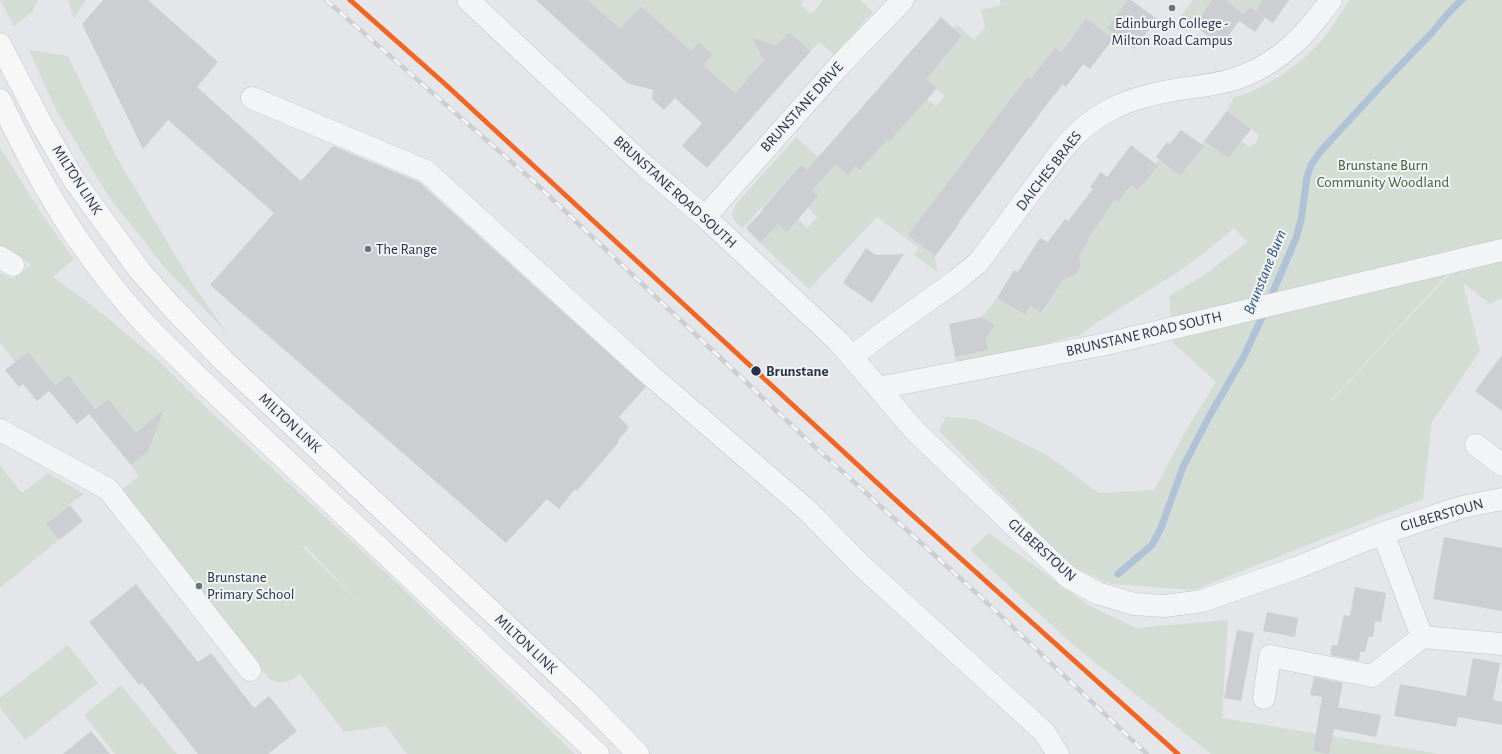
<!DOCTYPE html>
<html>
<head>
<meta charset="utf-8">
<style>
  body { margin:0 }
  canvas { display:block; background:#e4e6ea }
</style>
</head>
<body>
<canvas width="1502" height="754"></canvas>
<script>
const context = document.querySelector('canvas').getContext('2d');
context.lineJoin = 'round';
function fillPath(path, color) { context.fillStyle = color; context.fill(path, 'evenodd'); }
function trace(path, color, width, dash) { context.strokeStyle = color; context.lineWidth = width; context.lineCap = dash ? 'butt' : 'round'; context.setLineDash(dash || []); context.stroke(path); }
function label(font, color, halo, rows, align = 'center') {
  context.font = font + ' "Alegreya Sans",sans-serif'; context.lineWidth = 4; context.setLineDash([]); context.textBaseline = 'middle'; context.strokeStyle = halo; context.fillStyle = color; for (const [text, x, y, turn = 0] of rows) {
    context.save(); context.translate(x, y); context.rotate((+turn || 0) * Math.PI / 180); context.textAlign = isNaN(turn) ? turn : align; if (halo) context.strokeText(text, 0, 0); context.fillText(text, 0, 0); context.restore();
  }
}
fillPath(new Path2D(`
  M 0,0 L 38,0 L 32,12 L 14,26 Z
  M 68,0 L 86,0 L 74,19 Z
  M 588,0 L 804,0 L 801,5 L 811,14 L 823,0 L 860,0 L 873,12 L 834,55 L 819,42 L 811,51 L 789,32 L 773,50 L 762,42 L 757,47 L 767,57 L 735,93 L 703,65 L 713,54 L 699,42 L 691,51 L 650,36 L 661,24 L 641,6 L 630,18 L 616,39 L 588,47 L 582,42 L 606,16 Z
  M 1000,0 L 1128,0 L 1107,28 L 1116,35 L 1113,39 L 1086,18 L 1063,48 L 1084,64 L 1081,67 L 1055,47 L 1040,67 L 1063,85 L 1054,96 L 1027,77 L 1012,97 L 1038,117 L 1030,128 L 1004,108 L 982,138 L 1007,158 L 999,169 L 972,150 L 958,168 L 981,193 L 955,173 L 940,192 L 966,212 L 959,222 L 960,223 L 957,227 L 930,206 L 908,235 L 935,256 L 937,272 L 914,255 L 919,248 L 877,217 L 809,289 L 760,243 L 773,229 L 759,215 L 798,219 L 807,228 L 817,217 L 808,207 L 818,196 L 812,190 L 801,165 L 742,229 L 733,219 L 732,214 L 736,204 L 796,137 L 818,157 L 822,152 L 848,174 L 855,166 L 860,170 L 881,147 L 882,136 L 889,142 L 927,99 L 936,106 L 945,96 L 925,79 L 932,71 L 910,52 L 913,48 L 940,60 L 962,36 L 954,29 L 957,25 L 974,40 L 985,27 L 981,10 L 1001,5 Z
  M 1193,0 L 1212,0 L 1194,25 L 1181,16 Z
  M 1226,0 L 1263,0 L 1256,11 L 1250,7 L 1245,14 Z
  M 1350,0 L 1502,0 L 1502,298 L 1490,304 L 1463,283 L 1480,351 L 1432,422 L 1423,499 L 1194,590 L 1110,584 L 1071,566 L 939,431 L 946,417 L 975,419 L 1047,455 L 1099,493 L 1154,490 L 1185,432 L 1216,382 L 1173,343 L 1169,296 L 1206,274 L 1247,242 L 1234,228 L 1208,250 L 1178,272 L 1101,320 L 1079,335 L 1030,348 L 957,363 L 955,357 L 988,350 L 986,338 L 992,329 L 991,322 L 982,317 L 997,298 L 1024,315 L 1030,306 L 1043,313 L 1066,273 L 1071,276 C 1078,273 1080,269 1079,261 L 1048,242 L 1080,253 L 1089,242 L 1086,240 L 1115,200 L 1118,202 L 1127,191 L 1125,180 L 1138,190 L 1157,165 L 1155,163 L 1159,159 L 1180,176 L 1189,165 L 1187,163 L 1204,141 L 1228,158 L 1241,141 L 1249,147 C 1256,144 1258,142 1258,134 L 1227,111 L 1234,97 C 1264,90 1301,64 1321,41 C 1332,28 1340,13 1350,0 ZM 1449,273 L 1450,274 L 1330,402 L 1330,401 Z
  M 29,50 L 68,56 L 117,158 L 190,280 L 227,333 L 166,269 L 109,197 L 56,110 Z
  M 0,147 L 41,213 L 74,259 L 53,277 L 89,303 L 157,359 L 214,415 L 380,567 L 575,754 L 407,754 L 386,726 L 344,732 L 300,674 C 289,682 282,685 269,679 L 120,491 L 139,476 L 131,465 L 149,449 L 155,434 L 146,424 L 136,433 L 108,399 L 95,409 L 68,375 L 55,385 L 28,352 L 15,362 L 0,343 L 0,273 L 13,279 L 31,264 L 0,247 ZM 301,545 L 306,547 L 366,609 Z
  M 0,465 L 22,493 L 48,473 L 84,494 L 68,505 L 68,506 L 46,524 L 59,540 L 0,588 Z
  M 989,533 L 1090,606 L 1136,628 L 1228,620 L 1222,718 L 1439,754 L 1211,754 L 1072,644 L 970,550 Z
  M 68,645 L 98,683 L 25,740 L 0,708 L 0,698 Z
  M 121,685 L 177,754 L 115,754 L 84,715 Z`), '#d4ddd4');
trace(new Path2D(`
  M 1269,301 L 1296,238 L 1301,220 L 1307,177 L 1311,165 L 1320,152 C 1355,114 1389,76 1425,40 C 1438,27 1448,11 1462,0
  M 1118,574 L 1152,545 L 1161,528 L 1183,467 L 1210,415 L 1243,358 L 1265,311`), '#b0c2d7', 7);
fillPath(new Path2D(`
  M 103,0 L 148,0 L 218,62 L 197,87 L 301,181 L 333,146 L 419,182 L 646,387 L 619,417 L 629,427 L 618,441 L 619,442 L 577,491 L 575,489 L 559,509 L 547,499 L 506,543 L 210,285 L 274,213 L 168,120 L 143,149 L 82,24 Z
  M 536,0 L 588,0 L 620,29 L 641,6 L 691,51 L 699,42 L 713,54 L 703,65 L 735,93 L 764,60 L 752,38 L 776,46 L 789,32 L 811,51 L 707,168 L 682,146 L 702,123 L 675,98 L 664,110 L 652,99 L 653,90 L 627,83 Z
  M 1128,0 L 1131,0 L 1157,19 L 1134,49 L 1107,28 Z
  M 1212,0 L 1226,0 L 1244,14 L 1250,7 L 1265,18 L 1255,32 L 1239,21 L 1226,39 L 1223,37 L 1218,44 L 1194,25 Z
  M 1263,0 L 1289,0 L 1273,23 L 1256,11 Z
  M 941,17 L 962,36 L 926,79 L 937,88 L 889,142 L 887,140 L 860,170 L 855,166 L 848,175 L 836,164 L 812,190 L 818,196 L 787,232 L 778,224 L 760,243 L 746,228 L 763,210 L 762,209 L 801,165 L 807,170 Z
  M 1086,18 L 1113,39 L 1090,69 L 1083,64 L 1066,87 L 1062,84 L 956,226 L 957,227 L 935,256 L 908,235 L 1028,76 L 1031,79 L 1055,47 L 1061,52 Z
  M 1227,111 L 1251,129 L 1228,158 L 1204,141 Z
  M 1181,130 L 1204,146 L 1180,176 L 1156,157 L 1167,142 L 1170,144 Z
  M 1131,145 L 1158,166 L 1138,190 L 1131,185 L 1118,202 L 1115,200 L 1087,240 L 1089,241 L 1079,255 L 1080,267 L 1078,271 L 1076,274 L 1063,280 L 1042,313 L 1030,306 L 1025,315 L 997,298 L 1014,270 L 1018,272 L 1040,238 L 1048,242 L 1065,219 L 1068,221 L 1093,189 L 1090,187 L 1101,172 L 1107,177 Z
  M 866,248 L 876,255 L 904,254 L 872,303 L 843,283 Z
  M 982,317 L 995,325 L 986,338 L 988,350 L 955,357 L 949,324 Z
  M 28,352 L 55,385 L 68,375 L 95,409 L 108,399 L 136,433 L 164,409 L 149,450 L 131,465 L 89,414 L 77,424 L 49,391 L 37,401 L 23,384 L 19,387 L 5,370 Z
  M 1502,355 L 1502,411 L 1475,391 Z
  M 70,505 L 83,521 L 59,540 L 46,524 Z
  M 1444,537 L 1502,548 L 1502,611 L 1433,599 Z
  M 136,584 L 198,662 L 211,653 L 254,708 L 269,696 L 297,731 L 268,754 L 198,754 L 142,683 L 139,685 L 89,622 Z
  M 1355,587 L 1386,593 L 1381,622 L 1375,621 L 1373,637 L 1369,636 L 1365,652 L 1360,652 L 1359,661 L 1330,655 L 1332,645 L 1337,646 L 1344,615 L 1350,616 Z
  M 1267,612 L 1298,618 L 1295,637 L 1263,631 Z
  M 1237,630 L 1254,633 L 1241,701 L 1224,698 Z
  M 1473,658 L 1500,663 L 1493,700 L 1502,702 L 1502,725 L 1458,717 L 1456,727 L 1394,716 L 1400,684 L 1466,696 Z
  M 1314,677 L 1343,683 L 1338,707 L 1381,715 L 1376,737 L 1334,729 L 1329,754 L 1313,751 L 1322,697 L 1310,695 Z
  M 91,731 L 110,754 L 63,754 Z`), '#ccced2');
const minor = new Path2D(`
  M 468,0 L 646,167 L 705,217 L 838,341 L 916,432 L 1068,577 L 1097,593 L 1134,604 L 1165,606 L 1202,601 L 1296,568 L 1383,533 L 1462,507 L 1502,499
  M 252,98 L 426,171 L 648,373 L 807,510 L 862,566 L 1044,732 L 1058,754
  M 705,217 L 838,67 L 903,0
  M 0,257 L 13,265
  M 852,357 L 884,332 L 957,280 L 978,263 L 1062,150 C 1095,110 1130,97 1180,89 C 1201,86 1223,84 1243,76 C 1282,61 1307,33 1331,0
  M 878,388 L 1106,344 L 1502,250
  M 0,430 L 108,489 L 250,670
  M 1476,445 L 1502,465
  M 1383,533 L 1422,637 L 1502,644
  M 1264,698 L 1270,656 L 1372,676 L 1422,637`);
const major = new Path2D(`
  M 0,44 L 42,125 L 74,180 L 140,271 L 172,307 L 224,361 L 586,700 L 638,754
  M 0,100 C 23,147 47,194 77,238 C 97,267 120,297 144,323 C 162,342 181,360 200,379 L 598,754`);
trace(minor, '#c2c4c8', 23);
trace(major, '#bfc3c8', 23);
trace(minor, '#f3f4f6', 22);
trace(major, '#f7f7f8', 22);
const rail = new Path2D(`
  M 326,0 L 530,178 L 802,435 L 983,599 L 1147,754`);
trace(rail, '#ccced1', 4.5);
trace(rail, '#f2f4f8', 3, [9]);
trace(new Path2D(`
  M 350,0 L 445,84 L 899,503 L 1178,754`), '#f26522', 5);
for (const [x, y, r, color] of [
  [1172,8,4,"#6a727f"],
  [368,249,4,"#6a727f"],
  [756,371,5.5,"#283345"],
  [199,586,4,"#6a727f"]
]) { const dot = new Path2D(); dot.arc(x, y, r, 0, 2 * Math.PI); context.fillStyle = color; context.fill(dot); trace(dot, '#f2f4f8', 1.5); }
label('15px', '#283345', '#f2f4f8', [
  ["Edinburgh College -",1172,23,"center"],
  ["Milton Road Campus",1172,40,"center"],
  ["The Range",376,249],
  ["Brunstane",207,577],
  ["Primary School",207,594]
], 'left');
label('15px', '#283345', '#f2f4f8', [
  ["BRUNSTANE DRIVE",802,107,-48],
  ["DAICHES BRAES",1049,171,-52],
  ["MILTON LINK",77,180,57],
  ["BRUNSTANE ROAD SOUTH",675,192,42],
  ["BRUNSTANE ROAD SOUTH",1144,334,-13],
  ["MILTON LINK",290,423,43],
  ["GILBERSTOUN",1442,515,-16],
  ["GILBERSTOUN",1042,550,42],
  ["MILTON LINK",526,644,43]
]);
label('15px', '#3d6333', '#f2f4f8', [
  ["Brunstane Burn",1383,165],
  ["Community Woodland",1383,182]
]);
label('bold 15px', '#283345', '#f2f4f8', [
  ["Brunstane",766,371]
], 'left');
label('italic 16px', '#2d527e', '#f2f4f8', [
  ["Brunstane Burn",1265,272,-68]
]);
</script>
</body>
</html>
